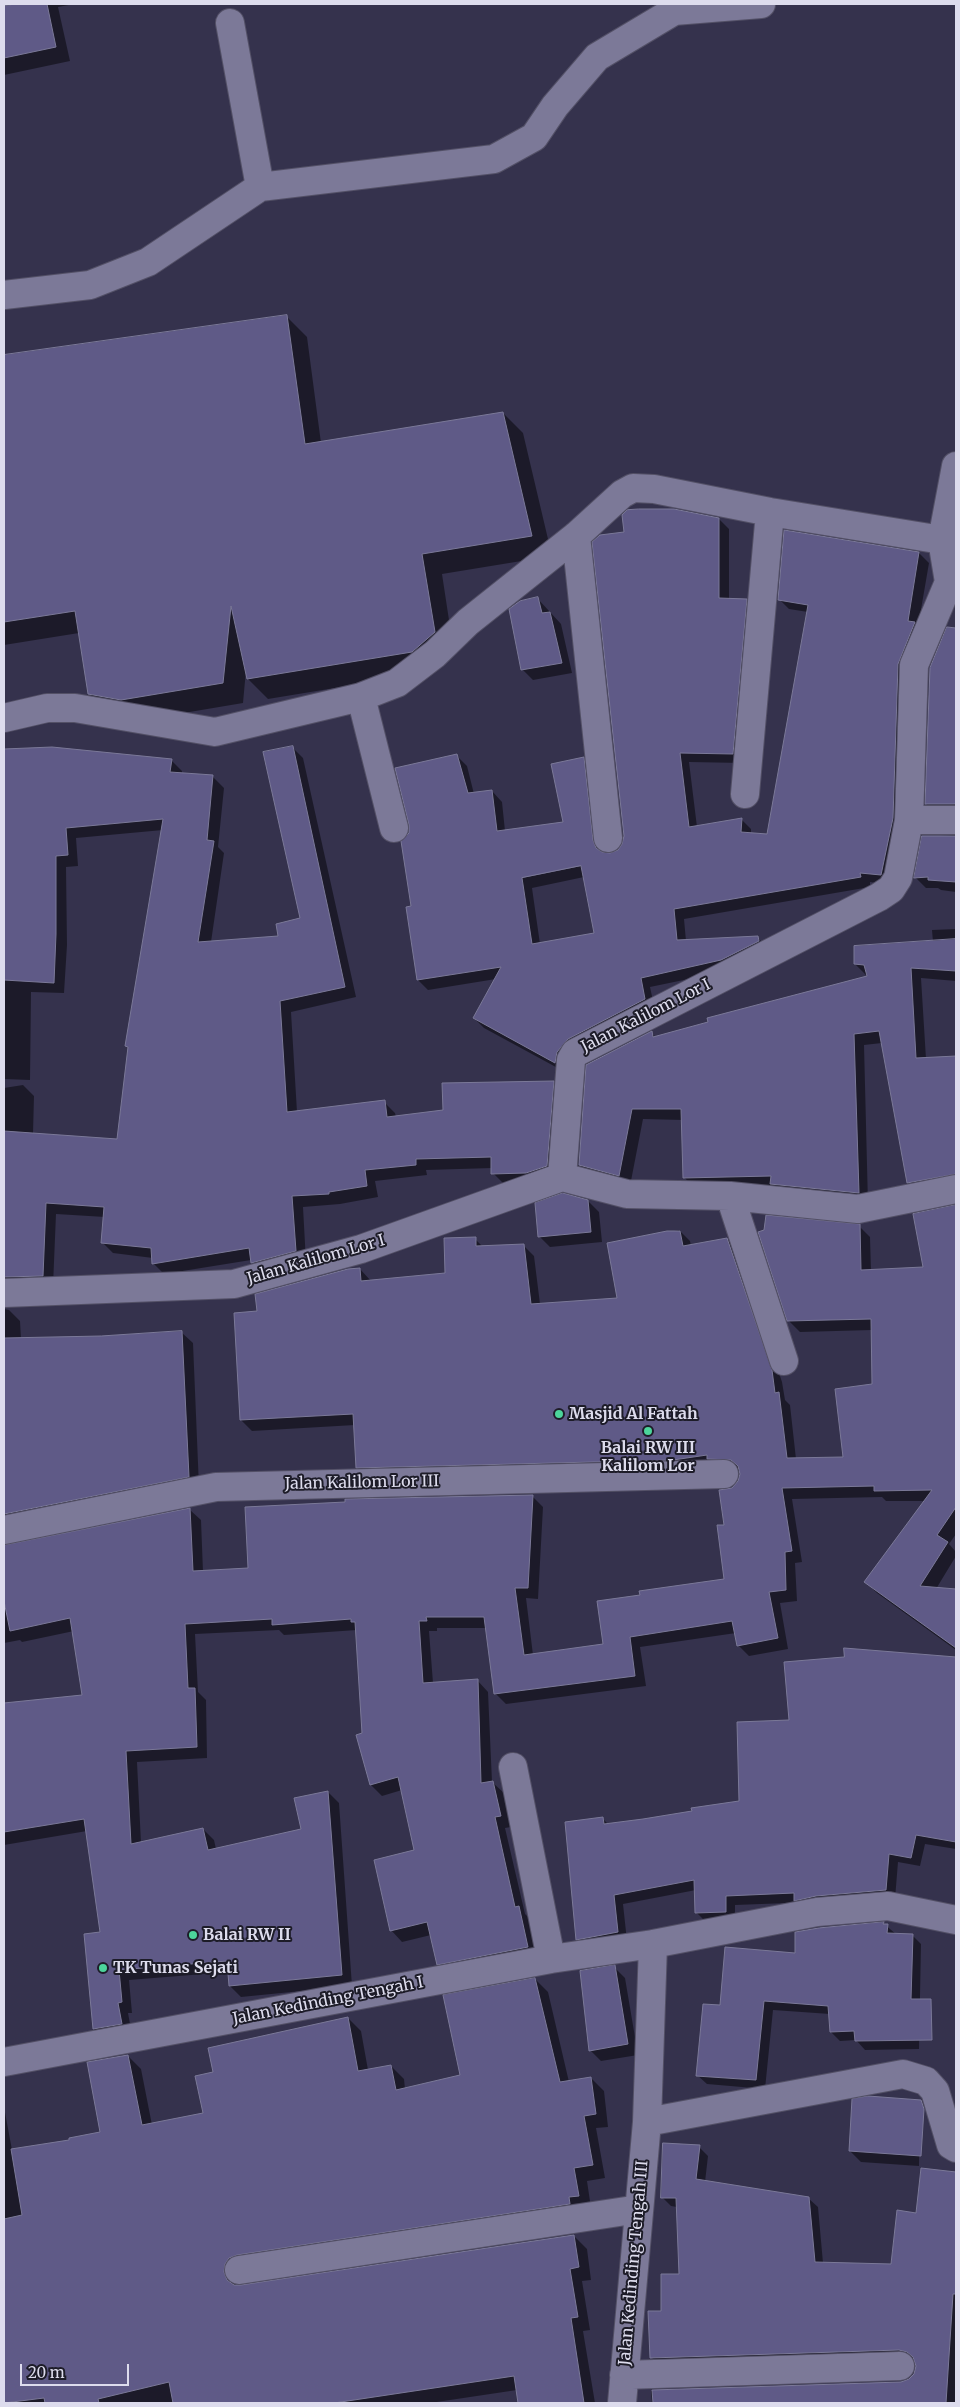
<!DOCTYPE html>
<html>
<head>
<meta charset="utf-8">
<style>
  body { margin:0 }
  #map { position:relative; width:960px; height:2407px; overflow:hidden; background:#35324d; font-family:Merriweather,serif }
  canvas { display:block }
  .frame { position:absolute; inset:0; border:5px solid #dddced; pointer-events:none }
  .scale { position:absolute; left:20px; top:2364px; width:109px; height:22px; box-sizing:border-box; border:2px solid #dddced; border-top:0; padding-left:6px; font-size:15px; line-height:18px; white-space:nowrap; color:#dddced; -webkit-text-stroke:4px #1d1c28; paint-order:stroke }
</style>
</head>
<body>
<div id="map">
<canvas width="960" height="2407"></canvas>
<div class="frame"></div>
<div class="scale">20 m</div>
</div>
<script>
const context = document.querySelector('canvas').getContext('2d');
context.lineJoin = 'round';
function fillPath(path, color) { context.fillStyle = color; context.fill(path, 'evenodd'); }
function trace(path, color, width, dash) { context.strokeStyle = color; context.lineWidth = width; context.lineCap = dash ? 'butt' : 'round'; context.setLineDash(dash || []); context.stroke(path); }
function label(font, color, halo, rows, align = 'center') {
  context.font = font + ' Merriweather,serif'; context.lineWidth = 4; context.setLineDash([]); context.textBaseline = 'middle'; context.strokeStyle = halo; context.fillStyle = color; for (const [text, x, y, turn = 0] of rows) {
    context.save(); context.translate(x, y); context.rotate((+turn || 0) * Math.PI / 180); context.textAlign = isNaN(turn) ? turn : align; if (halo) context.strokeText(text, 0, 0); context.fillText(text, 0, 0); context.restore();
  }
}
fillPath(new Path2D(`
  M 4,4 L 74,4 L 58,7 L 70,61 L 4,75 Z
  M 287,317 L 307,337 L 321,443 L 503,413 L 523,433 L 552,556 L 442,574 L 454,653 L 432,672 L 268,699 L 248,679 L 246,670 L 243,703 L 142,720 L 110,714 L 90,694 L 79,633 L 4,645 L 4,357 Z
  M 719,519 L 729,529 L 729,600 L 746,600 L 756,610 L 743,763 L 689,762 L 697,827 L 741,819 L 751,829 L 751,834 L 768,835 L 808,612 L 789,609 L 779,599 L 919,553 L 929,563 L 918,627 L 891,885 L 870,882 L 870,887 L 684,919 L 686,941 L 758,938 L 768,948 L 732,970 L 650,987 L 655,1010 L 565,1072 L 484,1028 L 474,1018 L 496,979 L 428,990 L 418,980 L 412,907 L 410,833 L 457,756 L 467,766 L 474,794 L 492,791 L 502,802 L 505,831 L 565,823 L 583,758 L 593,769 L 602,851 L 603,854 L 609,855 L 617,852 L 623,845 ZM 584,877 L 595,934 L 540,944 L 532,888 Z
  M 538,599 L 561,624 L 572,673 L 533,680 L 522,669 Z
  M 948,628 L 956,629 L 956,816 L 938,815 L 926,804 Z
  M 292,747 L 303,758 L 356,997 L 291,1012 L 297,1112 L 384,1102 L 395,1113 L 396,1117 L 444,1112 L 553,1082 L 564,1093 L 558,1177 L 504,1184 L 493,1173 L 493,1168 L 426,1170 L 427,1175 L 375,1181 L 378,1197 L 340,1204 L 303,1207 L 306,1262 L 263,1274 L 251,1260 L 164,1274 L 153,1263 L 153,1258 L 113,1253 L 102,1242 L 105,1217 L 56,1214 L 53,1286 L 4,1294 L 4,1088 L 23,1085 L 34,1096 L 33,1134 L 118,1141 L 129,1048 L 126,1046 L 163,830 L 76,838 L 78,866 L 66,867 L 67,945 L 64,993 L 31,992 L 30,1080 L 4,1079 L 4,751 L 52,748 L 171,760 L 182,771 L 182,774 L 213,777 L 224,788 L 218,847 L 224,853 L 211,942 L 280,937 L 301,919 Z
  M 956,835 L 956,892 L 941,890 L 938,888 L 926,888 L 915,877 L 923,837 Z
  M 956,929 L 956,981 L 921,978 L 926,1059 L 956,1057 L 956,1187 L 919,1194 L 908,1182 L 882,1043 L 864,1045 L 868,1204 L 782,1195 L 774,1187 L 695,1189 L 684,1177 L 683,1120 L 643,1119 L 630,1186 L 591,1176 L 580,1165 L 651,1033 L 656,1037 L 868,977 L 855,964 L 933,942 L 932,930 Z
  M 588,1201 L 599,1212 L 602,1242 L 550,1247 L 539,1236 Z
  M 956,1206 L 956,1534 L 949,1544 L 956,1552 L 956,1556 L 936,1589 L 956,1590 L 956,1650 L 877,1593 L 866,1582 L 926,1501 L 886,1501 L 882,1497 L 792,1499 L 802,1562 L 795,1563 L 797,1601 L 780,1603 L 788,1649 L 749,1656 L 738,1645 L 736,1633 L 640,1647 L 646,1686 L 506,1704 L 495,1693 L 486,1628 L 437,1628 L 437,1631 L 429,1631 L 433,1683 L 477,1680 L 488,1692 L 492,1782 L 504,1793 L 511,1827 L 505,1828 L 525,1914 L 529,1918 L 539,1958 L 449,1975 L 438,1964 L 431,1935 L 402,1942 L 391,1930 L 416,1851 L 402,1790 L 382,1796 L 371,1785 L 364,1734 L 357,1630 L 284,1635 L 279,1630 L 195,1634 L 198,1692 L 206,1700 L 207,1758 L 137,1762 L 141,1843 L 203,1829 L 214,1840 L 216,1849 L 302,1830 L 328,1792 L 339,1803 L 352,1986 L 241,1997 L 230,1986 L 229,1972 L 129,1980 L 132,2013 L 128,2013 L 132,2035 L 105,2040 L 94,2029 L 101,1933 L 87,1831 L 4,1845 L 4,1704 L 83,1696 L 74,1631 L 22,1642 L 20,1640 L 4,1643 L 4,1546 L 190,1510 L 201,1520 L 203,1572 L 249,1569 L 532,1496 L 543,1507 L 538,1599 L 526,1598 L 533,1655 L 604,1645 L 725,1580 L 725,1526 L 732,1489 L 739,1482 L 740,1471 L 719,1469 L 368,1478 L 357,1467 L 355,1425 L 252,1431 L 241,1420 L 258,1312 L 360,1269 L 371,1281 L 447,1274 L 475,1239 L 483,1247 L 523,1245 L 534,1256 L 540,1304 L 619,1299 L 608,1244 L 679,1230 L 690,1241 L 691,1246 L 727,1239 L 738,1250 L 782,1382 L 785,1400 L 790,1405 L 796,1459 L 844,1458 L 873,1385 L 872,1330 L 800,1332 L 789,1321 L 859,1226 L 870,1237 L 871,1271 L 924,1268 L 914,1215 Z
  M 4,1309 L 9,1310 L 20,1321 L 21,1339 L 101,1338 L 181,1332 L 193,1343 L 199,1487 L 4,1531 Z
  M 941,1684 L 956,1685 L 956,1849 L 925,1844 L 920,1866 L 898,1862 L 895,1899 L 735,1905 L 735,1921 L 705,1921 L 696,1912 L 696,1890 L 623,1904 L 627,1941 L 587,1948 L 577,1939 L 603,1819 L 609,1825 L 643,1821 L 740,1802 L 790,1721 Z
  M 883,1923 L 897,1935 L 912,1935 L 921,1944 L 919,2049 L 865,2050 L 856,2040 L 840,2041 L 831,2032 L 830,2014 L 773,2010 L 765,2089 L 707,2084 L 697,2075 L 721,2007 L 796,1954 Z
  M 614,1967 L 625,1978 L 638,2055 L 601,2061 L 590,2050 Z
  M 535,1979 L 548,1992 L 569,2082 L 591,2078 L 604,2091 L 608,2127 L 596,2128 L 605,2178 L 587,2181 L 591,2208 L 237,2277 L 236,2286 L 574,2236 L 587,2249 L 591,2280 L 582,2281 L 590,2330 L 583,2331 L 595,2403 L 520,2403 L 517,2390 L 430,2403 L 4,2403 L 4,2107 L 12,2150 L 71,2141 L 102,2133 L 128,2056 L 141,2069 L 152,2125 L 204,2114 L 215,2073 L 348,2018 L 361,2031 L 368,2070 L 391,2066 L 404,2079 L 405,2089 L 462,2076 Z
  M 920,2111 L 919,2166 L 861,2162 L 850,2151 Z
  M 699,2147 L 708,2156 L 705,2182 L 808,2198 L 818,2207 L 823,2263 L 892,2266 L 917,2215 L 923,2170 L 956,2173 L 956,2403 L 652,2403 L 651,2391 L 901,2383 L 909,2380 L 915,2374 L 917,2366 L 915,2360 L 910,2359 L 661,2367 L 652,2358 L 650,2312 L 662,2312 L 680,2275 L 677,2207 L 671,2206 L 662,2197 Z`), '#0007');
const building = new Path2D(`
  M 16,4 L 47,4 L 56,47 L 4,58 L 4,6 Z
  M 287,315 L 305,444 L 503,412 L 532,536 L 422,554 L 435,632 L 412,652 L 247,679 L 231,606 L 223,683 L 121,700 L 88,694 L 75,611 L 4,622 L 4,355 Z
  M 639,509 L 674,509 L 719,518 L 719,598 L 747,599 L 733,754 L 680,753 L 689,827 L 742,818 L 741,832 L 767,834 L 808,605 L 778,600 L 784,530 L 919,552 L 908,621 L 915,622 L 898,664 L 893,818 L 881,875 L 860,873 L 861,877 L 674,909 L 677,940 L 758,936 L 759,941 L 721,960 L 641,978 L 645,999 L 568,1039 L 557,1052 L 555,1063 L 473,1018 L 501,967 L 417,980 L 406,907 L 411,906 L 401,841 L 409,833 L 409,825 L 395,768 L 457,754 L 468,793 L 492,790 L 497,831 L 563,822 L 551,764 L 584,757 L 593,840 L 596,848 L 602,852 L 610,853 L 618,850 L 622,844 L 624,836 L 592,542 L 600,535 L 624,532 L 622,515 L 627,510 ZM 581,866 L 594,933 L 532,944 L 522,878 Z
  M 538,597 L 542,613 L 550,612 L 562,663 L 521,670 L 509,609 L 520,601 Z
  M 947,627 L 956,628 L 956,804 L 925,804 L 930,668 Z
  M 293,746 L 345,987 L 280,1001 L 287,1112 L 385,1100 L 387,1117 L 443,1110 L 442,1083 L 554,1081 L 547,1166 L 526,1173 L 491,1174 L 491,1157 L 416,1159 L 416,1165 L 365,1170 L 367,1186 L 329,1192 L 329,1194 L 292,1196 L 296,1251 L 251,1263 L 249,1248 L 152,1264 L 151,1248 L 101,1243 L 104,1207 L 46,1203 L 43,1276 L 4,1277 L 4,1131 L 117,1139 L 128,1047 L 125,1046 L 163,819 L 66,828 L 68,855 L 56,856 L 56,934 L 54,983 L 4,980 L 4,749 L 52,747 L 172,759 L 170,772 L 213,775 L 207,840 L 214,841 L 198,942 L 278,936 L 276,924 L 300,918 L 263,752 Z
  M 922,836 L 956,836 L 956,882 L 928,880 L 928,877 L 914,878 Z
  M 956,939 L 956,971 L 911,968 L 916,1058 L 956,1056 L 956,1174 L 907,1183 L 879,1031 L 854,1034 L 859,1193 L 770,1184 L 771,1176 L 683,1178 L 681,1109 L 632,1109 L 619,1176 L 579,1165 L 586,1065 L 652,1031 L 653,1037 L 708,1022 L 707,1018 L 867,976 L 864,965 L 854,964 L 854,946 Z
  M 563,1193 L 588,1200 L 591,1232 L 538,1237 L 535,1203 Z
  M 956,1205 L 956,1507 L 937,1535 L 948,1542 L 920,1586 L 956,1589 L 956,1648 L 864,1582 L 932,1490 L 874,1491 L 874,1486 L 782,1488 L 792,1551 L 785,1552 L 786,1590 L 769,1592 L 778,1638 L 737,1646 L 732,1621 L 630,1637 L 635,1676 L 494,1694 L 484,1617 L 426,1617 L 427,1621 L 419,1621 L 423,1683 L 478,1679 L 481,1783 L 493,1781 L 501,1816 L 495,1817 L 515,1907 L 519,1906 L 528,1947 L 437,1965 L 427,1922 L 390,1931 L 374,1860 L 414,1850 L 398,1777 L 370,1785 L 356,1735 L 362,1733 L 355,1622 L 351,1622 L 351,1619 L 272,1625 L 272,1619 L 185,1624 L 188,1688 L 195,1688 L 197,1747 L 126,1751 L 131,1844 L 203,1828 L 208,1850 L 301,1829 L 294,1798 L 328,1791 L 342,1975 L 229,1986 L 227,1961 L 119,1970 L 122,2002 L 118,2003 L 122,2024 L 93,2029 L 84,1934 L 100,1932 L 84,1819 L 4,1832 L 4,1703 L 82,1695 L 70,1618 L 10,1631 L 4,1601 L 4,1545 L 190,1508 L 193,1571 L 248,1568 L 245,1507 L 345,1502 L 345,1499 L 533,1495 L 528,1588 L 515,1588 L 524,1655 L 603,1644 L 597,1601 L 640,1595 L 639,1591 L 724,1579 L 717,1525 L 724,1525 L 719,1490 L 732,1488 L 738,1481 L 740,1474 L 738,1466 L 731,1460 L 707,1459 L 707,1455 L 673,1460 L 356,1468 L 353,1414 L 240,1420 L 234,1313 L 257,1311 L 255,1294 L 348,1269 L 360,1268 L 361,1281 L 445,1273 L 444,1238 L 476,1237 L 476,1246 L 524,1244 L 531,1304 L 617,1298 L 607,1243 L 667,1231 L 680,1231 L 683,1246 L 727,1238 L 772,1370 L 775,1393 L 779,1392 L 787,1458 L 843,1457 L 835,1389 L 872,1384 L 871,1319 L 787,1321 L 758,1232 L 764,1230 L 766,1215 L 860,1224 L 861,1270 L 923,1267 L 913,1214 Z
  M 182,1331 L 189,1477 L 4,1514 L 4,1338 L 101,1336 Z
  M 844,1648 L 956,1657 L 956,1842 L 916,1835 L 911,1858 L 889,1854 L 886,1890 L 816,1896 L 794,1901 L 794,1893 L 726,1896 L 726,1912 L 695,1913 L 694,1880 L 614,1895 L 618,1932 L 576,1940 L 565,1822 L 603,1817 L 604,1824 L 643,1819 L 692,1811 L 691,1808 L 739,1801 L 737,1722 L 789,1720 L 784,1662 L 844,1657 Z
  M 884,1922 L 883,1924 L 888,1924 L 887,1933 L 913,1934 L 911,1999 L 931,1999 L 932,2040 L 855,2041 L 854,2031 L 830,2032 L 828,2006 L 764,2001 L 756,2080 L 696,2076 L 703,2004 L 720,2005 L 725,1947 L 795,1953 L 795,1932 L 819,1928 Z
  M 615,1965 L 628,2044 L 589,2051 L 580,1971 Z
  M 535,1978 L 560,2082 L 591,2077 L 596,2114 L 584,2116 L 593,2165 L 574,2168 L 579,2196 L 569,2197 L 570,2204 L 237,2255 L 229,2258 L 225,2264 L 224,2272 L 227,2280 L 234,2285 L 241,2285 L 574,2235 L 579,2267 L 570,2269 L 578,2317 L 571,2318 L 584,2403 L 518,2403 L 514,2376 L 334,2403 L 173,2403 L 169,2382 L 98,2399 L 99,2403 L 45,2403 L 44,2398 L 4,2403 L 4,2219 L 22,2215 L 11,2149 L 69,2140 L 69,2138 L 100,2132 L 87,2062 L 128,2055 L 142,2125 L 203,2113 L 195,2076 L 213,2072 L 208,2048 L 348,2017 L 358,2071 L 391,2065 L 396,2090 L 460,2075 L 443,1995 Z
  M 868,2096 L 921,2100 L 924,2109 L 921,2156 L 849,2151 L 852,2099 Z
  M 663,2143 L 700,2145 L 696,2179 L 809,2197 L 815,2262 L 891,2264 L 897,2210 L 916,2213 L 921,2168 L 956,2172 L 956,2294 L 953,2294 L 946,2403 L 653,2403 L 652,2390 L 901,2382 L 909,2379 L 914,2374 L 916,2366 L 913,2357 L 907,2352 L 899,2350 L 650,2358 L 648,2311 L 661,2311 L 661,2274 L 679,2274 L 676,2198 L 661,2198 Z`);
fillPath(building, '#5f5a87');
trace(building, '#7b7998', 1);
const minor = new Path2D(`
  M 230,23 L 260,187
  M 4,295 L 90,285 L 148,262 L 260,187 L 494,159 L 534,137 L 555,106 L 597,57 L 674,11 L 761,4
  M 576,536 L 608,838
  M 949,582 L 942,540 L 956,466
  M 361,697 L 394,828
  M 4,718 L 47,708 L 75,708 L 215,732 L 361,697 L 397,683 L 435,654 L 468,622 L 576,536 L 622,494 L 633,488 L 654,489 L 770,512 L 942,540
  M 745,794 L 770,512
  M 909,820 L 956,820
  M 562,1177 L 571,1060 L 575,1053 L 879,897 L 891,889 L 898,878 L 909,820 L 914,665 L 949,582 L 956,584
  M 562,1177 L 627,1194 L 730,1196 L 858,1209 L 956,1189
  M 730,1196 L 784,1361
  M 4,1293 L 234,1284 L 361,1249 L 562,1177
  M 4,1530 L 216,1487 L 724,1474
  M 513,1767 L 551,1959
  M 653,1944 L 647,2122 L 903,2074 L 926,2081 L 935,2091 L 951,2145 L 956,2148
  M 4,2062 L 551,1959 L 653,1944 L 817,1912 L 888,1906 L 956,1920
  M 239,2270 L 639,2209
  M 624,2375 L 900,2366
  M 622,2403 L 647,2122`);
trace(minor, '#535066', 30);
trace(minor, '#7c7998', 28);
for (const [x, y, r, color] of [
  [559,1414,5,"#4cd49b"],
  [648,1431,5,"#4cd49b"],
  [193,1935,5,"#4cd49b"],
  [103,1968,5,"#4cd49b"]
]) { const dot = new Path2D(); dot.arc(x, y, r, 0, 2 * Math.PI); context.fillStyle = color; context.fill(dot); trace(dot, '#1d1c28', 2); }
label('16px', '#dddced', '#1d1c28', [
  ["Jalan Kalilom Lor I",646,1016,-27],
  ["Jalan Kalilom Lor I",316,1260,-16],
  ["Jalan Kalilom Lor III",362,1483,-1],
  ["Jalan Kedinding Tengah I",328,2001,-11],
  ["Jalan Kedinding Tengah III",634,2263,-85]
]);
label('bold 16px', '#dddced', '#1d1c28', [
  ["Masjid Al Fattah",569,1414],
  ["Balai RW III",648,1448,"center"],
  ["Kalilom Lor",648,1466,"center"],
  ["Balai RW II",203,1935],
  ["TK Tunas Sejati",113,1968]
], 'left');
</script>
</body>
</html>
